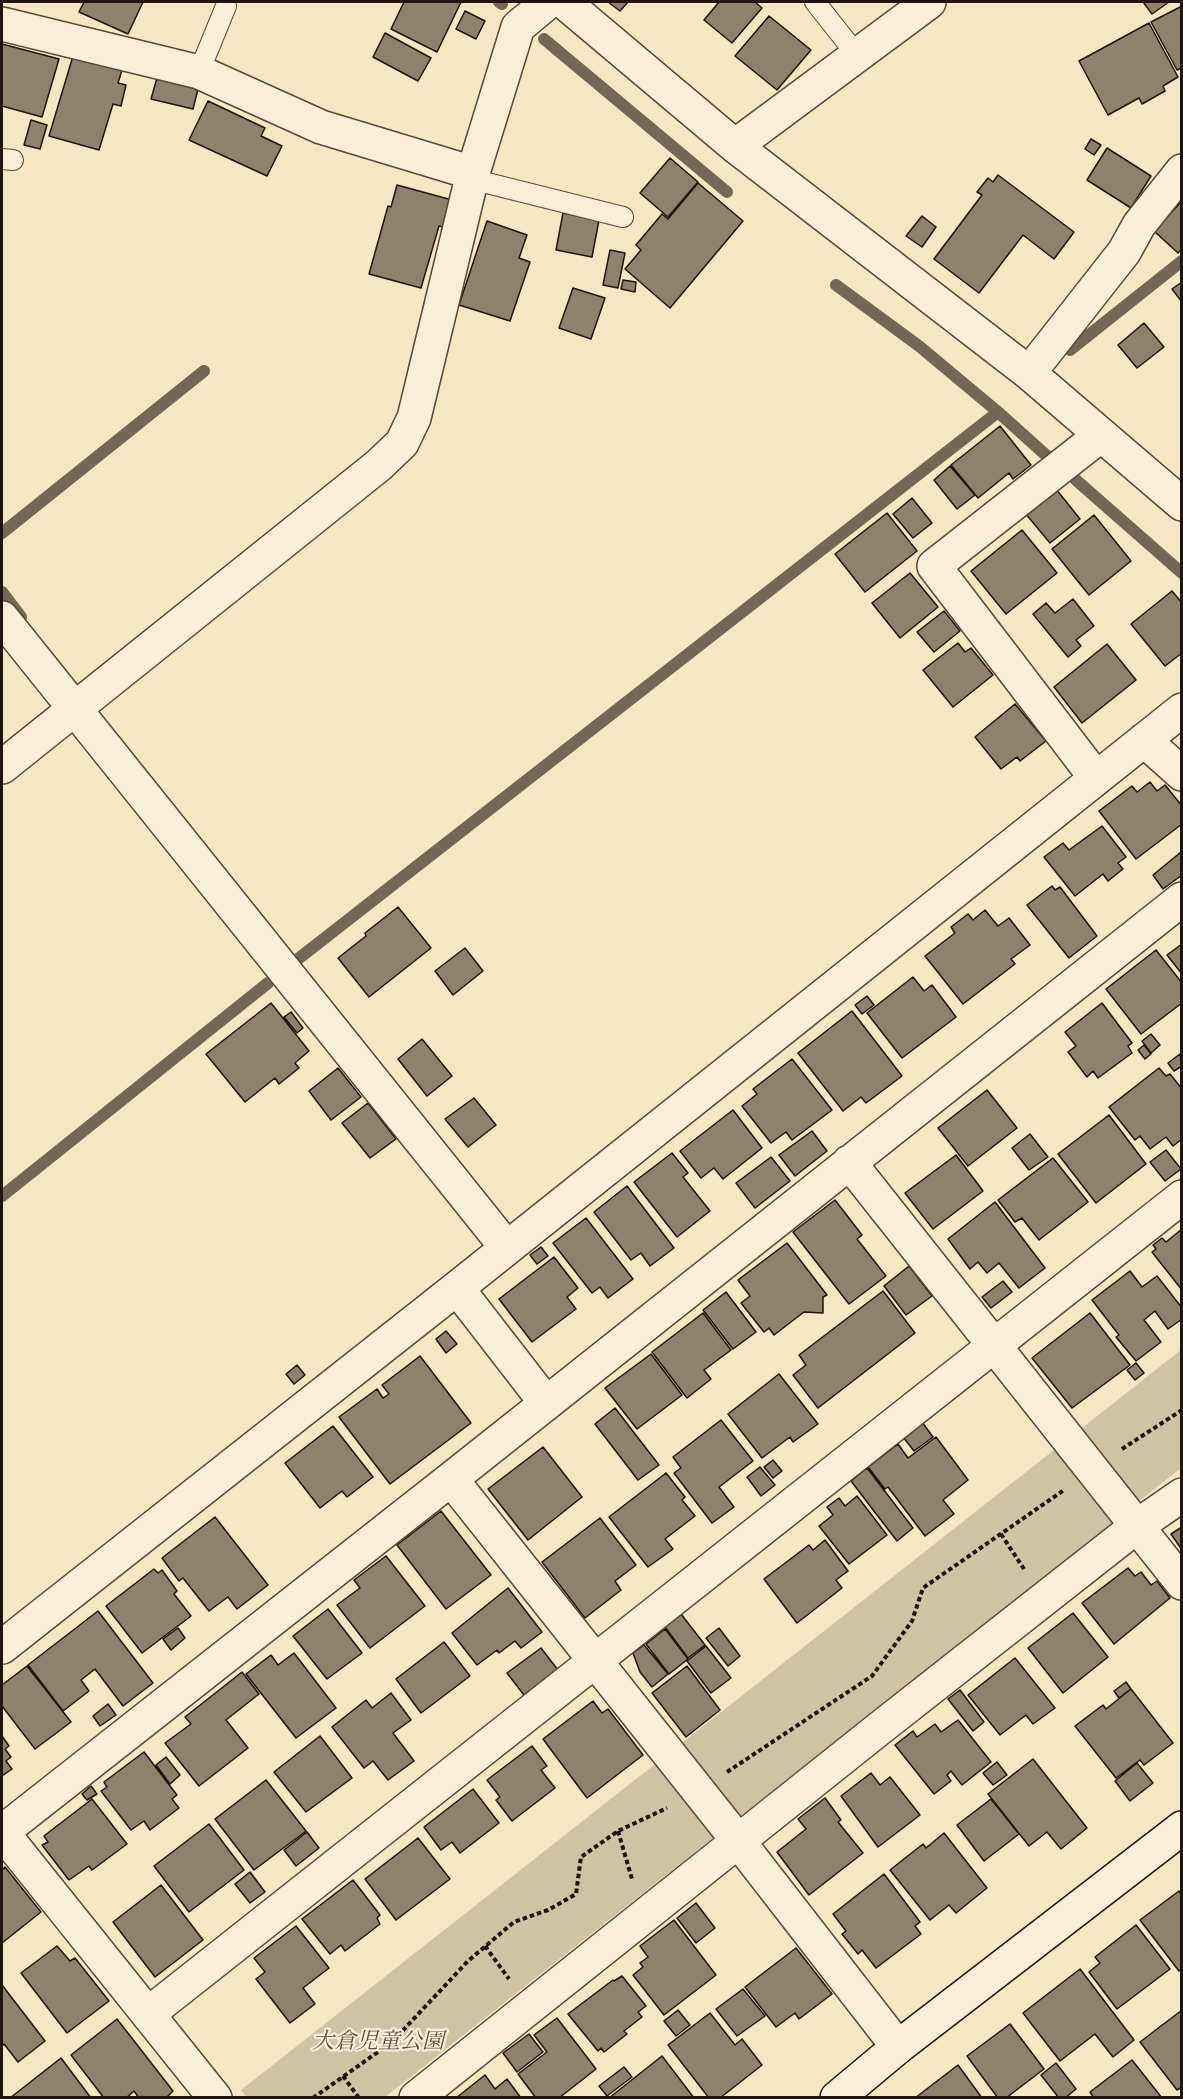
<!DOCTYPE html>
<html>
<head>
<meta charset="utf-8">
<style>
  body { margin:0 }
  #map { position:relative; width:1183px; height:2099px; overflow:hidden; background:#f6e6c3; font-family:"IM FELL Great Primer",serif }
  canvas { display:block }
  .frame { position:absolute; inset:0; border:3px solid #21130d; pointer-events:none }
</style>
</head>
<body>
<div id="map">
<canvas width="1183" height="2099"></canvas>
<div class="frame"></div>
</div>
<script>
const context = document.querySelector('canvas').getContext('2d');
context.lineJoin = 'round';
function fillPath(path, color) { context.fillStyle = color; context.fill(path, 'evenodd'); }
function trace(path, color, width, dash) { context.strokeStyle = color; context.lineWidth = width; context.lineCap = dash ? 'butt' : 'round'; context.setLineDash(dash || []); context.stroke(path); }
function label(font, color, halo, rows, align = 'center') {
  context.font = font + ' "IM FELL Great Primer","Noto Serif JP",serif'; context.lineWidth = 4.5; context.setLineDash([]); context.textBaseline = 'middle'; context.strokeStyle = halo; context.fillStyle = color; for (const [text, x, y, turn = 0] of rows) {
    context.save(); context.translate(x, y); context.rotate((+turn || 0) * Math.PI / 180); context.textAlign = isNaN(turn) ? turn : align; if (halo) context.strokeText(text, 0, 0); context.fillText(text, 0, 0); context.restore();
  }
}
fillPath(new Path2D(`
  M 1181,1350 L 1181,1468 L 385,2097 L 246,2097 L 241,2090 Z`), '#d2c2a4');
trace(new Path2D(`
  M 499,2 L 502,4
  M 544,39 L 727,192
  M 1070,350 L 1182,261
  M 998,412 L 1048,457
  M 1076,480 L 1182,573
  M 2,533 L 204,371
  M 2,592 L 21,617
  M 298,959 L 998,412 L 919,346 L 836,285
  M 2,1196 L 268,983`), '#766655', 12);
const building = new Path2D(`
  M 84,2 L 143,2 L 128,34 L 79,12 Z
  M 404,2 L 461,2 L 437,52 L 391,29 Z
  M 608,2 L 628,2 L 620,11 Z
  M 719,2 L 755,2 L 762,8 L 732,43 L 704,20 Z
  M 1143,2 L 1169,2 L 1152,14 Z
  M 1182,6 L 1182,68 L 1177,70 L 1151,22 Z
  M 465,11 L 485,21 L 476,39 L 456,29 Z
  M 769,16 L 811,50 L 777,90 L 735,56 Z
  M 1149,23 L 1178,77 L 1163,86 L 1165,91 L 1142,104 L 1139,98 L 1108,115 L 1079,61 Z
  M 385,33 L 431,58 L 418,81 L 373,57 Z
  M 2,44 L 59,59 L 42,117 L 2,106 Z
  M 73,56 L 122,70 L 118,83 L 126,85 L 121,106 L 113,104 L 99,150 L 49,136 Z
  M 157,78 L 198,89 L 193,109 L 151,99 Z
  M 208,101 L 265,128 L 261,136 L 282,146 L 267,176 L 189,140 Z
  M 31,120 L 47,125 L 40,149 L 24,145 Z
  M 1091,139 L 1101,145 L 1094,155 L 1085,149 Z
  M 1107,148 L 1151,176 L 1131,208 L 1087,180 Z
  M 670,158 L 698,182 L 668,217 L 640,193 Z
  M 998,175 L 1074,232 L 1054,259 L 1023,235 L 979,293 L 934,259 L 982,195 L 977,192 L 988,178 L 993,182 Z
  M 698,183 L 743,221 L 670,308 L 625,269 L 641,250 L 636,245 L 662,214 L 668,219 Z
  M 397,185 L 452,200 L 444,227 L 439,226 L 421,288 L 369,274 L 388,206 L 391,207 Z
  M 1182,201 L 1182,249 L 1178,253 L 1154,231 Z
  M 563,213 L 599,220 L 592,257 L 556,250 Z
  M 922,216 L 936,227 L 922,247 L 906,236 Z
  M 487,221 L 527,235 L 519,258 L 530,262 L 510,321 L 459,305 Z
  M 610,250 L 625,253 L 618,288 L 603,285 Z
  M 623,280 L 636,282 L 635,292 L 621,289 Z
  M 1182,282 L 1182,302 L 1172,289 Z
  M 573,288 L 605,298 L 591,339 L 559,328 Z
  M 1144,323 L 1164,347 L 1137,368 L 1118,345 Z
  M 1000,426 L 1031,465 L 1013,479 L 1009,473 L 978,498 L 951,465 Z
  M 950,466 L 975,495 L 957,509 L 934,480 Z
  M 1056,489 L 1080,519 L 1050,543 L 1025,513 Z
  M 912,498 L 932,523 L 913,538 L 893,514 Z
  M 887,513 L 917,551 L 865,592 L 835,554 Z
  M 1094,515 L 1131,561 L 1089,595 L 1052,549 Z
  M 1022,530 L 1057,573 L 1006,614 L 971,571 Z
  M 910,573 L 938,607 L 900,638 L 872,603 Z
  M 1172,591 L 1182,603 L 1182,653 L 1165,666 L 1131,624 Z
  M 1073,599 L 1094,626 L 1076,640 L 1081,646 L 1068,657 L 1033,614 L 1046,603 L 1055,613 Z
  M 944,611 L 960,631 L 934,652 L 917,632 Z
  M 958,643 L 965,652 L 971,648 L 993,675 L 953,707 L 923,670 Z
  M 1107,644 L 1136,680 L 1082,723 L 1054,687 Z
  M 1015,704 L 1046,741 L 1020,761 L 1017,757 L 1001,769 L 975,737 Z
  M 1150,782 L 1157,791 L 1165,785 L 1182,806 L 1182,824 L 1136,859 L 1099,811 L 1132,786 L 1137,792 Z
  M 1102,826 L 1126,857 L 1118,863 L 1123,869 L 1108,881 L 1103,874 L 1075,896 L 1044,857 L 1063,843 L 1069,850 Z
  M 1181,852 L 1182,875 L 1163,889 L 1153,875 Z
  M 1052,886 L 1055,890 L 1060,887 L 1097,936 L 1069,958 L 1027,905 Z
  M 398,907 L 431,948 L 369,997 L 338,958 L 366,936 L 365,933 Z
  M 985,910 L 998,926 L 1009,918 L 1030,945 L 1011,959 L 1015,964 L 963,1004 L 925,956 L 955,933 L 951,927 L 968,914 L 973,920 Z
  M 1182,944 L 1182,974 L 1167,955 Z
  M 465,948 L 483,971 L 453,995 L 435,971 Z
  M 1156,950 L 1182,983 L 1182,1003 L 1141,1034 L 1106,989 Z
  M 913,977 L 924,991 L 932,985 L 956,1017 L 902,1058 L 867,1013 Z
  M 867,996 L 874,1005 L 862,1014 L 855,1005 Z
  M 271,1003 L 309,1051 L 295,1063 L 299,1068 L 279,1084 L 275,1078 L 245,1102 L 206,1054 Z
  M 1102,1003 L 1132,1043 L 1128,1046 L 1132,1053 L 1098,1078 L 1093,1071 L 1087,1077 L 1068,1052 L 1076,1046 L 1065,1032 Z
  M 852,1011 L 902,1076 L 866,1103 L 861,1097 L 843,1111 L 798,1053 Z
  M 291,1012 L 303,1028 L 297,1033 L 284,1017 Z
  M 1151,1034 L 1160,1045 L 1151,1053 L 1142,1041 Z
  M 422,1039 L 452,1076 L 427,1096 L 398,1059 Z
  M 1144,1045 L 1151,1054 L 1145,1059 L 1138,1050 Z
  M 1180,1054 L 1182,1066 L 1174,1071 L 1168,1063 Z
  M 792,1059 L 832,1110 L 792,1140 L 786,1132 L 771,1143 L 742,1106 L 757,1094 L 753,1089 Z
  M 338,1068 L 361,1097 L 331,1120 L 309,1091 Z
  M 1159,1068 L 1166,1076 L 1170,1074 L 1182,1089 L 1182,1139 L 1173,1146 L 1166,1137 L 1150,1149 L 1140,1136 L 1135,1140 L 1109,1107 Z
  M 987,1090 L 1017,1128 L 968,1166 L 938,1128 Z
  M 474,1098 L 496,1125 L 468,1147 L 445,1119 Z
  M 368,1103 L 396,1139 L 370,1158 L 342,1123 Z
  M 733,1110 L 762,1148 L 723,1179 L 714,1168 L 701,1178 L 680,1151 Z
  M 1109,1115 L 1146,1164 L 1096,1203 L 1058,1154 Z
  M 812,1131 L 827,1151 L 795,1176 L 779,1155 Z
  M 1030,1134 L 1048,1157 L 1029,1170 L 1012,1148 Z
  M 1166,1150 L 1181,1169 L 1165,1181 L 1150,1162 Z
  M 672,1153 L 688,1173 L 683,1177 L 710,1211 L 677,1237 L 634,1182 Z
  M 956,1155 L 983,1191 L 933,1229 L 905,1193 Z
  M 771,1157 L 790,1181 L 755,1208 L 736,1183 Z
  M 1053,1158 L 1088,1202 L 1039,1240 L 1022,1218 L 1015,1222 L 998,1200 Z
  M 627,1186 L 674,1248 L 650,1266 L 641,1253 L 631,1260 L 594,1212 Z
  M 835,1200 L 862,1235 L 857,1239 L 886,1276 L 849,1304 L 793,1232 Z
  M 995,1202 L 1045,1268 L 1019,1288 L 999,1263 L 987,1273 L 978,1262 L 970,1269 L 948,1239 Z
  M 586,1218 L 633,1279 L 608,1298 L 600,1287 L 592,1293 L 553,1243 Z
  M 1182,1229 L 1182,1290 L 1152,1252 L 1156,1249 L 1153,1245 L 1162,1238 L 1166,1242 Z
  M 787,1243 L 827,1295 L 823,1297 L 823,1313 L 804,1312 L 774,1335 L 769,1328 L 764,1332 L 741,1303 L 750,1296 L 738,1280 Z
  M 541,1247 L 548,1256 L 537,1264 L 530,1255 Z
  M 554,1257 L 578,1288 L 567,1297 L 576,1309 L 532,1342 L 499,1299 Z
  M 909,1266 L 932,1296 L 906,1315 L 884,1286 Z
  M 1130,1271 L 1142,1287 L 1157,1276 L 1182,1308 L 1182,1319 L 1168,1329 L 1155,1311 L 1144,1320 L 1161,1342 L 1136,1361 L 1116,1337 L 1119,1335 L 1092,1300 Z
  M 1003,1281 L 1012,1292 L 991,1308 L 982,1297 Z
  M 883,1291 L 915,1333 L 818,1408 L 793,1375 L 806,1365 L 799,1355 Z
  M 726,1292 L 756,1332 L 733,1349 L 703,1310 Z
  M 703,1313 L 731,1350 L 704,1370 L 711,1379 L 687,1398 L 652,1352 Z
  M 1090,1313 L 1130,1365 L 1072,1408 L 1032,1358 Z
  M 446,1331 L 457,1344 L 446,1353 L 436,1339 Z
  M 651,1354 L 682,1395 L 637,1429 L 605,1388 Z
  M 420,1356 L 471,1423 L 390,1484 L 339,1417 L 377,1389 L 383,1398 L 389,1394 L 382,1385 Z
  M 1136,1363 L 1144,1373 L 1135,1380 L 1127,1370 Z
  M 297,1365 L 305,1375 L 294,1384 L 286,1374 Z
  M 779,1374 L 818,1424 L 793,1442 L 790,1437 L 762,1458 L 728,1414 Z
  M 615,1408 L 659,1465 L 638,1480 L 595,1424 Z
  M 721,1420 L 753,1461 L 719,1487 L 734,1507 L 712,1523 L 674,1473 L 681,1468 L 673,1457 Z
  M 922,1422 L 933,1437 L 914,1451 L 903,1437 Z
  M 333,1426 L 373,1477 L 347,1497 L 342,1491 L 320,1508 L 285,1463 Z
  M 936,1437 L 968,1480 L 943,1500 L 954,1514 L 925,1536 L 888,1487 L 885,1489 L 868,1467 L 898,1444 L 908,1458 Z
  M 543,1447 L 582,1497 L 528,1540 L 488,1489 Z
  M 773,1460 L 782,1471 L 773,1478 L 764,1467 Z
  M 760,1467 L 775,1485 L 761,1496 L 747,1477 Z
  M 867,1468 L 913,1528 L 897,1541 L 851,1481 Z
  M 666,1473 L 685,1497 L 682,1500 L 695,1516 L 665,1539 L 673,1549 L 648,1567 L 609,1517 Z
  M 857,1496 L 887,1535 L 849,1564 L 819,1526 L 833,1515 L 827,1507 L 839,1498 L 845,1506 Z
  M 441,1511 L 491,1575 L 446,1609 L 397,1545 Z
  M 215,1517 L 268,1585 L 237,1609 L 228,1597 L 209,1611 L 183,1578 L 179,1581 L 162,1558 Z
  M 600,1518 L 636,1565 L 615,1581 L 621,1590 L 585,1618 L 542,1562 Z
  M 1182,1527 L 1182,1550 L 1171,1534 Z
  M 825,1540 L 848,1571 L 836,1580 L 842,1588 L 797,1623 L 764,1579 L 809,1545 L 813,1550 Z
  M 386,1556 L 425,1606 L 370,1648 L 337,1605 L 360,1588 L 354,1580 Z
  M 1128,1568 L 1135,1576 L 1141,1572 L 1151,1585 L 1157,1581 L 1170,1598 L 1114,1644 L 1082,1603 Z
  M 154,1569 L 158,1573 L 162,1570 L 177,1591 L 174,1594 L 191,1616 L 142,1653 L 106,1606 Z
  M 508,1588 L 542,1632 L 521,1648 L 515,1641 L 499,1653 L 497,1650 L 477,1665 L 452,1633 Z
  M 328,1609 L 362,1653 L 327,1679 L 293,1636 Z
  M 98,1611 L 153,1683 L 123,1706 L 95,1669 L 81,1680 L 89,1691 L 63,1711 L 28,1665 Z
  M 1073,1613 L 1108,1657 L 1063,1693 L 1028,1648 Z
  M 681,1614 L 705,1645 L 688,1658 L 665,1627 Z
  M 178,1628 L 185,1638 L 171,1650 L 163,1639 Z
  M 719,1628 L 740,1656 L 728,1666 L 706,1638 Z
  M 665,1629 L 688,1659 L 669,1674 L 646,1644 Z
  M 444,1642 L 470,1676 L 421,1713 L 396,1679 Z
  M 644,1645 L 668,1674 L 652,1687 L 640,1672 L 633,1653 Z
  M 706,1646 L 731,1678 L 711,1693 L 687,1661 Z
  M 541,1648 L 558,1670 L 524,1695 L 507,1673 Z
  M 294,1653 L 336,1708 L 296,1738 L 246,1674 L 271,1655 L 278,1665 Z
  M 1015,1658 L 1055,1708 L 1033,1724 L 1026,1715 L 1000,1735 L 968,1695 Z
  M 27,1666 L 71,1722 L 35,1749 L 2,1706 L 2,1685 Z
  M 687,1666 L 720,1710 L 686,1737 L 652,1693 Z
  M 242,1672 L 259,1694 L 226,1720 L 248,1748 L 199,1786 L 165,1743 L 191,1724 L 185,1717 Z
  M 1126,1682 L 1131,1689 L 1119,1698 L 1114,1691 Z
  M 1131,1689 L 1173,1743 L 1144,1765 L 1140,1760 L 1116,1778 L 1075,1726 L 1103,1705 L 1106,1709 Z
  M 960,1690 L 984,1722 L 973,1731 L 948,1699 Z
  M 391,1693 L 411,1720 L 393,1733 L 414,1761 L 388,1780 L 373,1761 L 364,1768 L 332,1727 L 366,1700 L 372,1708 Z
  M 593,1701 L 602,1713 L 608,1709 L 643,1755 L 587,1798 L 543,1739 Z
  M 108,1704 L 116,1715 L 100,1726 L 93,1716 Z
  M 958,1720 L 991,1762 L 962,1785 L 951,1771 L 947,1775 L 951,1781 L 934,1794 L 895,1745 L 913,1731 L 917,1737 L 935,1724 L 941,1732 Z
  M 2,1736 L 9,1746 L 5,1749 L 11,1757 L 6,1761 L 12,1769 L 2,1776 Z
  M 320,1736 L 352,1778 L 306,1812 L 274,1772 Z
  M 532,1746 L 547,1766 L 541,1770 L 555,1788 L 512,1821 L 496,1800 L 500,1797 L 487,1780 Z
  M 144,1752 L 177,1795 L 172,1799 L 179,1808 L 150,1830 L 144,1821 L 131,1830 L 101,1791 L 107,1787 L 104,1782 Z
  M 166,1757 L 180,1775 L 170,1784 L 156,1765 Z
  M 1033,1759 L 1087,1828 L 1061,1849 L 1047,1832 L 1029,1846 L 988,1794 Z
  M 997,1762 L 1007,1775 L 993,1785 L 983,1773 Z
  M 1137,1763 L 1153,1783 L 1130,1801 L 1115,1781 Z
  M 871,1773 L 880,1785 L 890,1777 L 920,1815 L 878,1847 L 841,1796 Z
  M 266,1780 L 306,1831 L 254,1870 L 215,1819 Z
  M 91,1786 L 97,1794 L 87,1800 L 82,1794 Z
  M 473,1789 L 499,1823 L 460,1853 L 452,1842 L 441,1850 L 424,1827 Z
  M 825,1798 L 841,1820 L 838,1822 L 863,1853 L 809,1895 L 777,1852 L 806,1829 L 798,1819 Z
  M 92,1799 L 127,1844 L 92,1870 L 89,1866 L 69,1880 L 42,1845 L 48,1842 L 44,1836 Z
  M 991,1799 L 1019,1834 L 984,1861 L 957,1825 Z
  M 209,1824 L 244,1870 L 189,1912 L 154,1866 Z
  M 307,1832 L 319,1848 L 296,1866 L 284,1850 Z
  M 944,1833 L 987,1888 L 956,1913 L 949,1905 L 930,1920 L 890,1870 L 923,1844 L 926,1848 Z
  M 418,1838 L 450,1879 L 396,1920 L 365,1879 Z
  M 5,1867 L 41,1912 L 2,1943 L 2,1870 Z
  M 250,1872 L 265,1892 L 250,1903 L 235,1884 Z
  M 884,1874 L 920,1922 L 915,1926 L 921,1934 L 876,1968 L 862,1950 L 858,1954 L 842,1934 L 846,1931 L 833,1914 Z
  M 353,1880 L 380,1915 L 377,1918 L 380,1924 L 345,1951 L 341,1945 L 330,1954 L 302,1919 Z
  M 161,1885 L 203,1940 L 155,1977 L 113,1922 Z
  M 1179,1891 L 1182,1895 L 1182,1969 L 1179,1971 L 1140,1920 Z
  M 696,1903 L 715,1928 L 696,1943 L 677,1918 Z
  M 674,1920 L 716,1975 L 664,2015 L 633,1975 L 643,1967 L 640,1963 L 648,1957 L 640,1946 Z
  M 1136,1925 L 1170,1969 L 1117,2009 L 1089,1972 L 1100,1963 L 1095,1957 Z
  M 296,1926 L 329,1968 L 303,1988 L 315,2004 L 290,2023 L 256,1979 L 265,1972 L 254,1958 Z
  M 57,1946 L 70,1961 L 75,1958 L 109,2001 L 67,2033 L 21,1973 Z
  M 796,1948 L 832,1994 L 799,2019 L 795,2013 L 776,2027 L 745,1987 Z
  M 1080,1969 L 1134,2040 L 1113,2057 L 1095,2034 L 1060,2061 L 1023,2013 Z
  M 622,1976 L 646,2006 L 638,2012 L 642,2017 L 624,2031 L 627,2034 L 604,2052 L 601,2048 L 598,2051 L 568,2014 L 613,1980 L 614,1981 Z
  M 2,1985 L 45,2041 L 18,2062 L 4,2044 L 2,2046 Z
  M 743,1989 L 765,2016 L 737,2036 L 716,2009 Z
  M 678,2010 L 690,2025 L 676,2036 L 664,2021 Z
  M 1182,2010 L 1182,2087 L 1177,2090 L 1140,2042 Z
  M 710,2013 L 735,2045 L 742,2039 L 762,2065 L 720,2098 L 709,2098 L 668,2045 Z
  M 557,2018 L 596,2069 L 559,2098 L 536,2098 L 518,2074 L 547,2052 L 534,2035 Z
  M 117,2019 L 173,2091 L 166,2098 L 139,2098 L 134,2091 L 126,2098 L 104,2098 L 71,2055 Z
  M 1010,2024 L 1044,2069 L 1006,2098 L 998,2098 L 967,2056 Z
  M 529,2034 L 543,2052 L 517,2072 L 503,2053 Z
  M 662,2056 L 694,2098 L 609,2098 Z
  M 61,2058 L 91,2098 L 10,2098 Z
  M 1132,2060 L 1162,2098 L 1094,2098 L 1090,2092 Z
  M 1056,2063 L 1076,2089 L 1065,2098 L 1059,2098 L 1041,2075 Z
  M 958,2065 L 982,2098 L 915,2098 Z
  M 624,2067 L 632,2077 L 607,2096 L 599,2086 Z
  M 485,2075 L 495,2089 L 507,2079 L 521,2098 L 456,2098 Z`);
fillPath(building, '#90816c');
trace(building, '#21130d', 1.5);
const lane = new Path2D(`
  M 815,2 L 857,55
  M 199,72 L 226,6
  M 2,159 L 13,160
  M 471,179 L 623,217`);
const street = new Path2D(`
  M 564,2 L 735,146 L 1029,373 L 1182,504
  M 2,24 L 199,72 L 321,127 L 473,173 L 518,27 L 548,2
  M 735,146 L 929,2
  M 1029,373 L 1124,252 L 1139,225 L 1182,171
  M 2,618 L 507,1248
  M 1144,740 L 1182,774
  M 2,767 L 379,465 L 402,443 L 414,418 L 473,173
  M 1096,778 L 934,566 L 1101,435
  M 849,1162 L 1182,1583
  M 457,1288 L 546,1403
  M 451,1479 L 739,1842 L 898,2047
  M 2,1647 L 457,1288 L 1182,710
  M 2,1832 L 451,1479 L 1182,899
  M 2,1832 L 215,2098
  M 148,2014 L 1182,1197
  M 416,2098 L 880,1728 L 1137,1526 L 1182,1495`);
const secondary = new Path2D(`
  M 837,2098 L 898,2047 L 1182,1828`);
trace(lane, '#56483a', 22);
trace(street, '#56483a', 36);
trace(secondary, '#21130d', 36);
trace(new Path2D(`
  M 1122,1449 L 1182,1410
  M 1001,1534 L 1024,1569
  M 727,1772 L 872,1676 L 912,1621 L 923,1588 L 1064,1490
  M 618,1831 L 632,1879
  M 485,1946 L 509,1979
  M 343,2076 L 359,2098
  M 313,2098 L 392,2042 L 468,1961 L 514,1922 L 548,1910 L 576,1894 L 581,1857 L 618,1831 L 667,1808`), '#21130d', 4, [4.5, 3]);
trace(lane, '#f9efd8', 20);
trace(street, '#f9efd8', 33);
trace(secondary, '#f9efd8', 33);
label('italic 22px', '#5f5042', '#f9efd8', [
  ["大倉児童公園",378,2043]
]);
</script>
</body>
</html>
